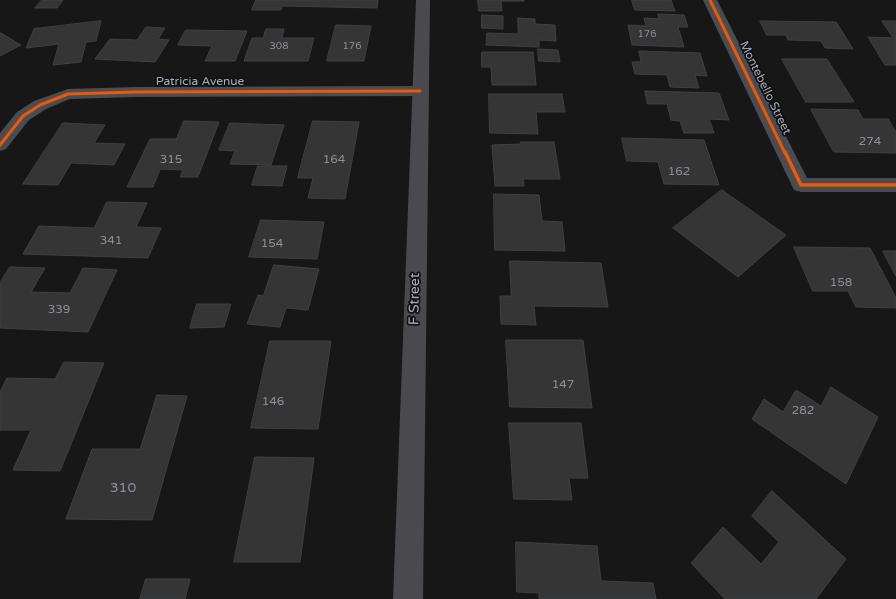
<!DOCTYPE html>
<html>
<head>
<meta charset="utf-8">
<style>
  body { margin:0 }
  canvas { display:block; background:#171717 }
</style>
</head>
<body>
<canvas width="896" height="599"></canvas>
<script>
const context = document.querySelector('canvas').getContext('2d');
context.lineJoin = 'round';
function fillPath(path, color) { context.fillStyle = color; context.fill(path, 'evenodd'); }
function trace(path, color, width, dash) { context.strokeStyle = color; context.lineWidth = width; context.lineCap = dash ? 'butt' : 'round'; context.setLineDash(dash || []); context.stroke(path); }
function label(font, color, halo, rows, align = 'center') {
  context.font = font + ' "Varela Round",sans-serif'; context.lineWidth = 3.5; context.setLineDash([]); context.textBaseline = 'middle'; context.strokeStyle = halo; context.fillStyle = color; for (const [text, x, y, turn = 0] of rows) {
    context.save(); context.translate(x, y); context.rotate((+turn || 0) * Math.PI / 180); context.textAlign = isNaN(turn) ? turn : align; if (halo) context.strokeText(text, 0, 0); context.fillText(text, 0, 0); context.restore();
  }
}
const building = new Path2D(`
  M 42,0 L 63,0 L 57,8 L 35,8 Z
  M 256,0 L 378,0 L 377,8 L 282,6 L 281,10 L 252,10 Z
  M 478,0 L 524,0 L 524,1 L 501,1 L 502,11 L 479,11 Z
  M 632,0 L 671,0 L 675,11 L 635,10 Z
  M 658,14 L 684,15 L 688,27 L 678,27 L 684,47 L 632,45 L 628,25 L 646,26 L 644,18 L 659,19 Z
  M 482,15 L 503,16 L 503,29 L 482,28 Z
  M 518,18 L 535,19 L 535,24 L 555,25 L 556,41 L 539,40 L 539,47 L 486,45 L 487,33 L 518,34 Z
  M 101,21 L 96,41 L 86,42 L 81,62 L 53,65 L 59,44 L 26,48 L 34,29 Z
  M 760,21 L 836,22 L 853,49 L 825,48 L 821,41 L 788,40 L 786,35 L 767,35 Z
  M 882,21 L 896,21 L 896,65 L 885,65 L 868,37 L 893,38 Z
  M 336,25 L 371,26 L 364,61 L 327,61 Z
  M 146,27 L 165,28 L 158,39 L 169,40 L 155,62 L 95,59 L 110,39 L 137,40 Z
  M 266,29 L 284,29 L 282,38 L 314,38 L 308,61 L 244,61 L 252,38 L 263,38 Z
  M 186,30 L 247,31 L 235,61 L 205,61 L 212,46 L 178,45 Z
  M 0,33 L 1,33 L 21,45 L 0,56 Z
  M 538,49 L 558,50 L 560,62 L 539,61 Z
  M 639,51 L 700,53 L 707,76 L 695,75 L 699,88 L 670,87 L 667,75 L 635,74 L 632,62 L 641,62 Z
  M 482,52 L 533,52 L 536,85 L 492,85 L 491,67 L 482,67 Z
  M 782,59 L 827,59 L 854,102 L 806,102 Z
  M 645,91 L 719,93 L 729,120 L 709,119 L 714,133 L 684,133 L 680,121 L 671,120 L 667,104 L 648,104 Z
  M 489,94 L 562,94 L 565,112 L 536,112 L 538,134 L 490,133 Z
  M 811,109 L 858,110 L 863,119 L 888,119 L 896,132 L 896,153 L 834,152 Z
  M 184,121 L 219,122 L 198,177 L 180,177 L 183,170 L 160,169 L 153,187 L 127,187 L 150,139 L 176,139 Z
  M 313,121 L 359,122 L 345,199 L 308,198 L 313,178 L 298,178 Z
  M 63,123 L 105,125 L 94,143 L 125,144 L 114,165 L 71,163 L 58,185 L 23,184 Z
  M 230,123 L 284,125 L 271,165 L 230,164 L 235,151 L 219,150 Z
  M 622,138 L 704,140 L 719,185 L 664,184 L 658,162 L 627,161 Z
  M 521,142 L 554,142 L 560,179 L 523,179 L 524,186 L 495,186 L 492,145 L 521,144 Z
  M 258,166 L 287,166 L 282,186 L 252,185 Z
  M 722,190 L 786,235 L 738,277 L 673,228 Z
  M 494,194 L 539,195 L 542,221 L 562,222 L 565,251 L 495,250 Z
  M 107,202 L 147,203 L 136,227 L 161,228 L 148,258 L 23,254 L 39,226 L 94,228 Z
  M 261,220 L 324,222 L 317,259 L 249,257 Z
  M 794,247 L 870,248 L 896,298 L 896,308 L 856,307 L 848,291 L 813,291 Z
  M 883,251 L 896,251 L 896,276 Z
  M 510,261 L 601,263 L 608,307 L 534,306 L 536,325 L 501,324 L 500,296 L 511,296 Z
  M 274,265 L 319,269 L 308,310 L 286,308 L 280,327 L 247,324 L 258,295 L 263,296 Z
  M 10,267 L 45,268 L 31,292 L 70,293 L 83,268 L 117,270 L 88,332 L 0,328 L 0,283 Z
  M 197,304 L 231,304 L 224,327 L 190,328 Z
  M 506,340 L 583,340 L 592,408 L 510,407 Z
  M 270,341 L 331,341 L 318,429 L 251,428 Z
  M 64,362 L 104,363 L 60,471 L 13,470 L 31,430 L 0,430 L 0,392 L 7,378 L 55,379 Z
  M 831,387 L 878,417 L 846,484 L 752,419 L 764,399 L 783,412 L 796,390 L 821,406 Z
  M 157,395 L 187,396 L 152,520 L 66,519 L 92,449 L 140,449 Z
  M 509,423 L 581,423 L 588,478 L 569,478 L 572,500 L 514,499 Z
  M 255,457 L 314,458 L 300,562 L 234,562 Z
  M 772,491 L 846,559 L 816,599 L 725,599 L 691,563 L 723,527 L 761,564 L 779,542 L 752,516 Z
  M 516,542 L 597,546 L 601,581 L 653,583 L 656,599 L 539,599 L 539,593 L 517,592 Z
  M 146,579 L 190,579 L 185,599 L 140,599 Z`);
fillPath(building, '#353536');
trace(building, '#3f4043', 1);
fillPath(new Path2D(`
  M 703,0 L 717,0 L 807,178 L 896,178 L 896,192 L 801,192 L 794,190 Z
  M 420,86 L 426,87 L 428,91 L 426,95 L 420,96 L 135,97 L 70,99 L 46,109 L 29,120 L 6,149 L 0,151 L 0,133 L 17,112 L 34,101 L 68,89 L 135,87 Z`), '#4b4c50');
fillPath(new Path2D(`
  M 416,0 L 430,0 L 423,599 L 393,599 Z`), '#4a4a4e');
trace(new Path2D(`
  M 710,0 L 785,153
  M 0,145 L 23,116 L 40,105 L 68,94 L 135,92 L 420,91`), '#e8590c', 3);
trace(new Path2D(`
  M 785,152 L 801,185 L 896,185`), '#e8590c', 3.5);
label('10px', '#8b8f98', null, [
  ["176",647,34],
  ["308",279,46],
  ["176",352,46]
]);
label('12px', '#a8adb8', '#111113', [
  ["Patricia Avenue",200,82],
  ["Montebello Street",765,88,64]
]);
label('12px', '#8b8f98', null, [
  ["274",870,142],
  ["315",171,160],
  ["164",334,160],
  ["162",679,172],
  ["341",111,241],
  ["154",272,244],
  ["158",841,283],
  ["339",59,310],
  ["147",563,385],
  ["146",273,402],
  ["282",803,411]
]);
label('14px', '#a8adb8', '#111113', [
  ["F Street",415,299,-89]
]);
label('14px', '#8b8f98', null, [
  ["310",123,488]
]);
</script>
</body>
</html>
